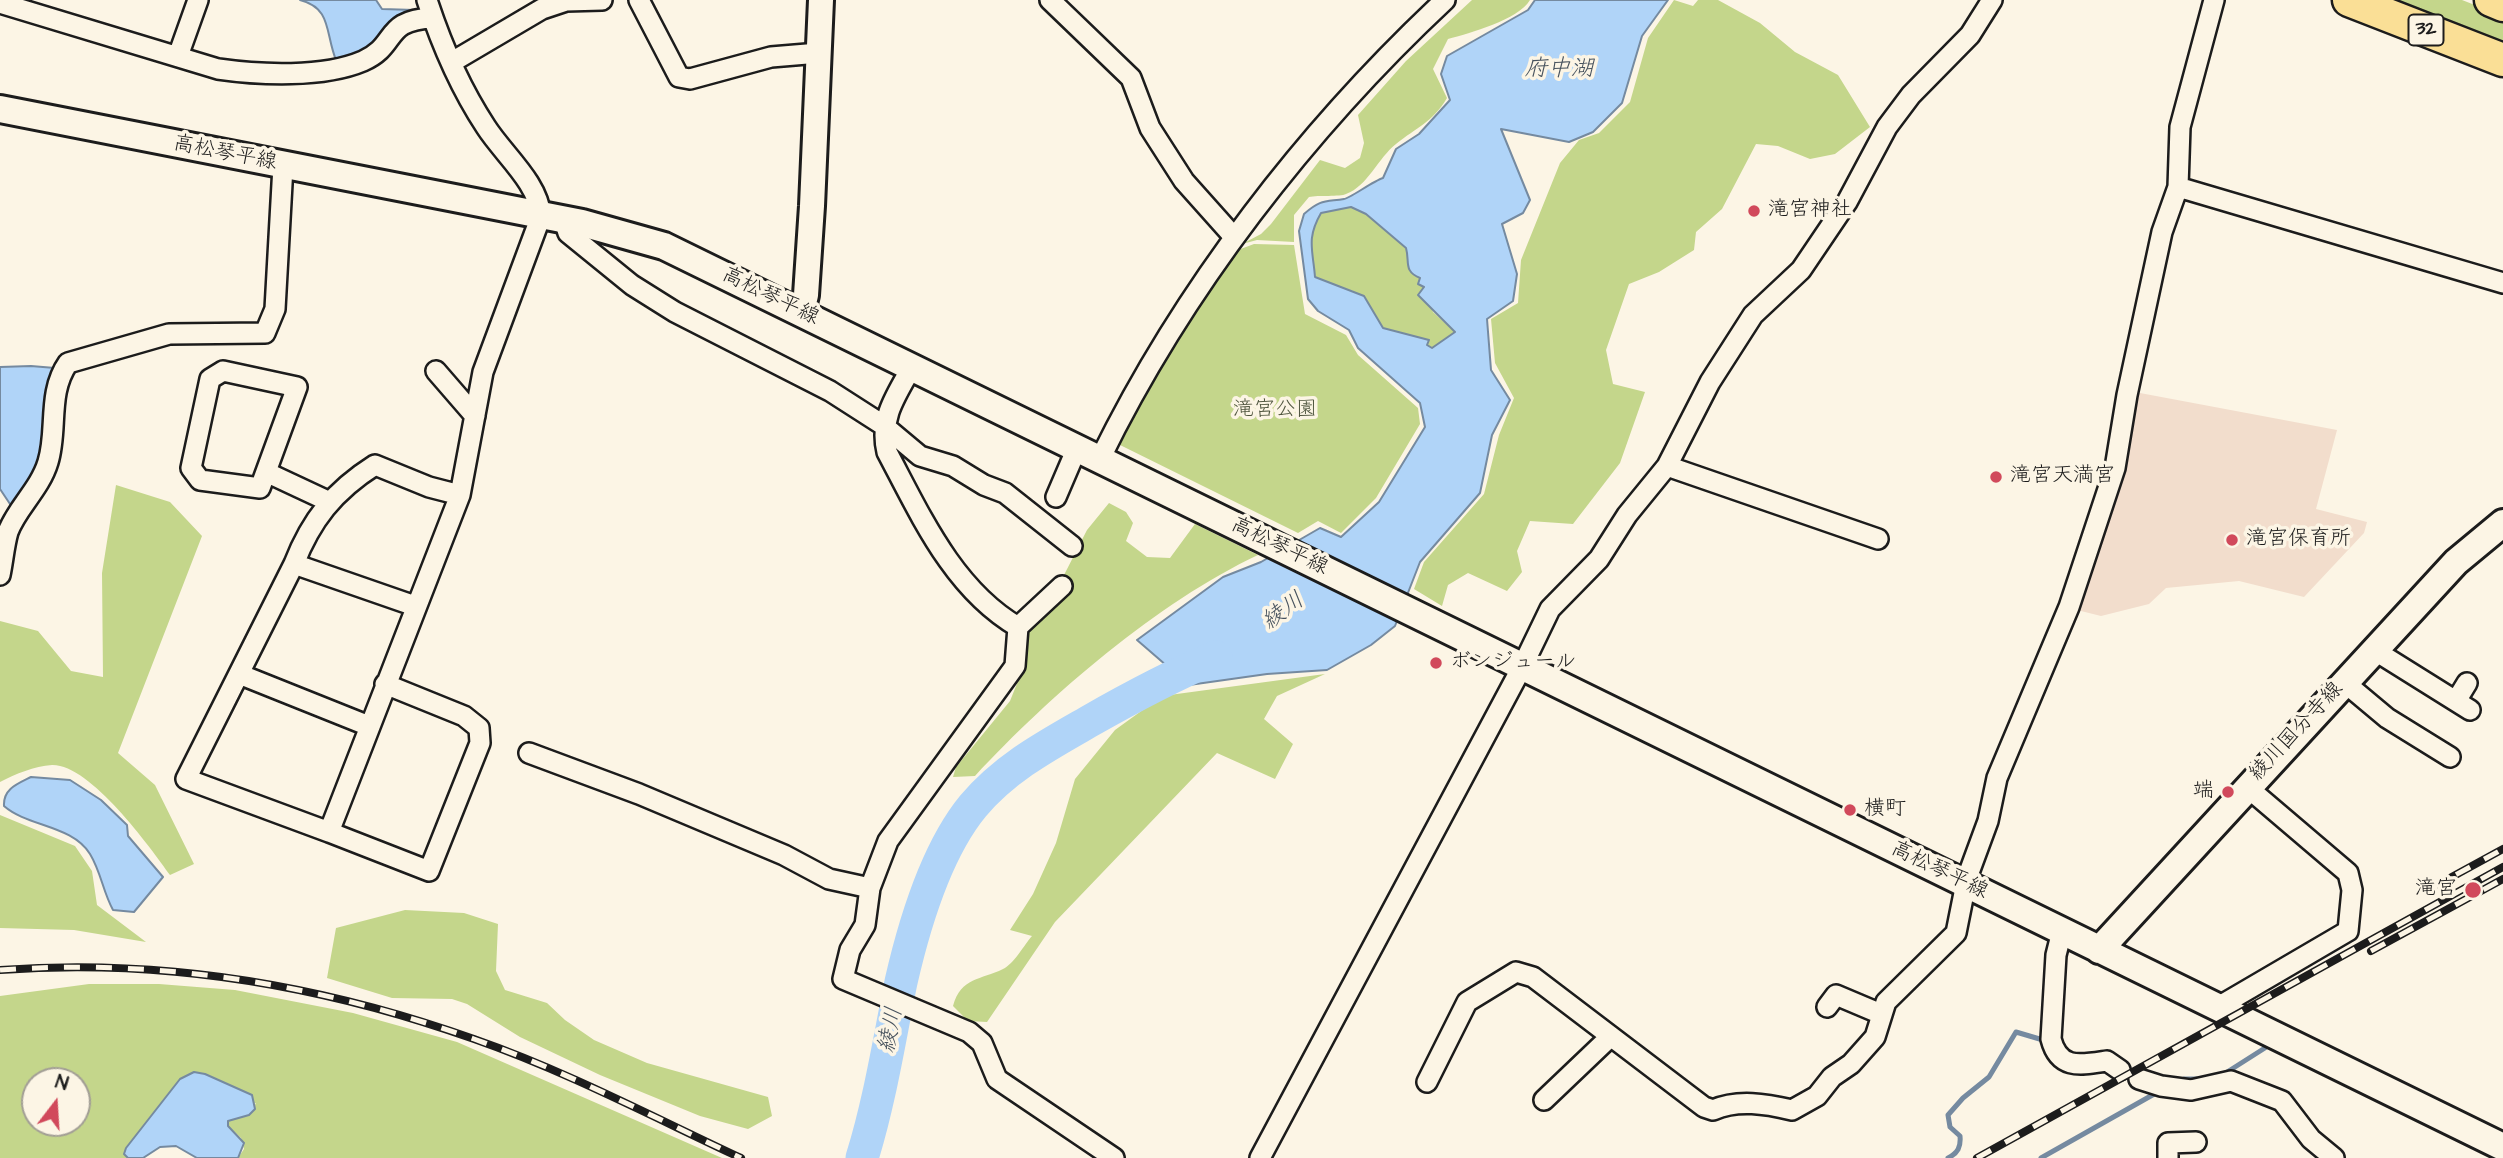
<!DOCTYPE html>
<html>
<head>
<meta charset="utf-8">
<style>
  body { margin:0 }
  #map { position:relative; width:2503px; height:1158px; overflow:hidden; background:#fcf5e5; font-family:"Architects Daughter",sans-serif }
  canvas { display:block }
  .north { position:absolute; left:21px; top:1067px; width:70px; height:70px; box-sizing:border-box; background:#fcf5e5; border:2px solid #a29e95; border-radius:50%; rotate:17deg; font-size:19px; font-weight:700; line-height:28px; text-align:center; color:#1c1c1c }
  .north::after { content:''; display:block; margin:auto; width:24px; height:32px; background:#d1495b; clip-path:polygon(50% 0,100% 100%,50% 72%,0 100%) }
</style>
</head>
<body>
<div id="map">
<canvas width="2503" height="1158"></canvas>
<div class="north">N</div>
</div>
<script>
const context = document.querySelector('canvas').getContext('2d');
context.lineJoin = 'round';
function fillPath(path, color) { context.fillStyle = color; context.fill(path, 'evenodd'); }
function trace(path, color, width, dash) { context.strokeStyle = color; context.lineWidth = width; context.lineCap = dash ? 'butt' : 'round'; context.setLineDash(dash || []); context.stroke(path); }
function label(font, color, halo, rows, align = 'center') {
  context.font = font + ' "Architects Daughter","Klee One",sans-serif'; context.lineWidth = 7; context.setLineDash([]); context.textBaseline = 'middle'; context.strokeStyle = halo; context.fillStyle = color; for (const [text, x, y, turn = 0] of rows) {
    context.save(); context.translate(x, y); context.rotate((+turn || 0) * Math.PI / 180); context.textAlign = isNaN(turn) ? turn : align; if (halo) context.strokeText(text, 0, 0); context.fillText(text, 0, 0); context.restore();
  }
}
fillPath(new Path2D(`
  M 2140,393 L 2337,430 L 2316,509 L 2367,522 L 2364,533 L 2304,597 L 2239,581 L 2166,588 L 2149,604 L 2101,616 L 2073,609 L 2133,395 Z`), '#f2ddcc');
fillPath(new Path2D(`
  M 1472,0 L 1530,0 C 1518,20 1470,33 1448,39 L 1433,69 L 1447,98 C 1432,123 1417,127 1396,144 C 1378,158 1368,186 1346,194 C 1340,197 1318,195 1309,197 L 1294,215 L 1294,242 L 1257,240 L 1242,244 L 1261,234 L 1271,224 L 1320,160 L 1345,168 L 1360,158 L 1364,143 L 1358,115 L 1406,61 Z
  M 1674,0 L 1693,6 L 1698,0 L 1718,0 L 1760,23 L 1795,52 L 1838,75 L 1870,127 L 1835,154 L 1810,159 L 1778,146 L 1756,144 L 1722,209 L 1696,232 L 1694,250 L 1659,272 L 1629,284 L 1606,350 L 1613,384 L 1645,392 L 1620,463 L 1573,524 L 1530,521 L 1517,551 L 1522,572 L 1507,591 L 1468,573 L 1448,585 L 1442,606 L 1414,589 L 1424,562 L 1484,494 L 1499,435 L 1514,398 L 1495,363 L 1491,319 L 1518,303 L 1521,260 L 1560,163 L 1579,140 L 1599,133 L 1630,102 L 1648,38 Z
  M 2371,0 L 2462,0 L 2503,16 L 2503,52 Z
  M 1351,207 L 1366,214 L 1406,248 L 1425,287 L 1433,312 L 1455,332 L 1432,348 L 1427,346 L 1428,340 L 1383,328 L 1353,291 L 1331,286 L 1314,277 C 1313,250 1306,239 1321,213 Z
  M 1254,244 L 1294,245 L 1305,314 L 1346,335 L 1358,355 L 1418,408 L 1420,424 L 1376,498 L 1341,533 L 1318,521 L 1298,533 L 1118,444 L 1159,369 L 1238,250 Z
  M 116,485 L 170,502 L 202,536 L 118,753 L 155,785 L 194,864 L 170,875 C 150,847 90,764 52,765 C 34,766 16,774 0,782 L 0,621 L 38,631 L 71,671 L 103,677 L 102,573 Z
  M 1109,503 L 1126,512 L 1133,523 L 1126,541 L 1147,557 L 1170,558 L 1195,524 L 1258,555 C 1158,602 1050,695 975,776 L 953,777 L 956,767 L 1010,701 L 1024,666 L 1027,634 L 1072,585 L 1063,577 L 1087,530 Z
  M 1325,674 L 1277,696 L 1264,719 L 1293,744 L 1275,779 L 1217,753 L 1055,922 L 987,1022 L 968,1021 L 953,1006 C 961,977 981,980 1003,969 C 1014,964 1024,945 1032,936 L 1010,930 L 1033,894 L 1056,843 L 1075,779 L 1115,730 L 1162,696 Z
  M 0,815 L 75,846 L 92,871 L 97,905 L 146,942 L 74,930 L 0,928 Z
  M 405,910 L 464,913 L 498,924 L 496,971 L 505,990 L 547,1003 L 565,1020 L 594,1040 L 647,1063 L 768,1097 L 772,1116 L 748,1129 L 700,1116 L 600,1075 L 520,1037 L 467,1004 L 452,999 L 392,998 L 327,978 L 336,928 Z
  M 89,984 L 159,984 L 235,990 L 353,1013 L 457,1042 L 722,1158 L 238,1158 L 244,1149 L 241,1138 L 228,1126 L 228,1121 L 249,1115 L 256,1103 L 124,1154 L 128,1158 L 0,1158 L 0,996 ZM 35,1081 L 77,1081 L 77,1123 L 35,1123 Z`), '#c4d68b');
const water = new Path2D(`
  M 300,0 L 376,0 L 382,9 L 415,10 L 397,18 L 359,56 L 336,60 C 325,33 332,8 300,0 Z
  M 1535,0 L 1668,0 L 1642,36 L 1622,103 L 1593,132 L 1569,142 L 1501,129 L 1530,200 L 1523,213 L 1502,224 L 1517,274 L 1513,301 L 1487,319 L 1491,370 L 1510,400 L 1492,435 L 1480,493 L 1420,562 L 1395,626 L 1371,645 L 1327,670 L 1267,674 L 1189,685 L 1137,640 L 1223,577 L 1261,562 L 1320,528 L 1341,537 L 1379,502 L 1425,427 L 1420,403 L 1358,348 L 1349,330 L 1318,311 L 1308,299 L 1299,231 L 1304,214 C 1321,199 1325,202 1344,199 C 1349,199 1373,181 1383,178 L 1396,149 L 1419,134 L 1450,100 L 1441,74 L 1447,56 L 1528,10 ZM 1351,207 L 1366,214 L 1406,248 C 1410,262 1403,271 1420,278 L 1418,284 L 1424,287 L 1418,295 L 1455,332 L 1432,348 L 1427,345 L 1429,340 L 1383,328 L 1364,296 L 1315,277 C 1313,250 1306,239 1321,213 Z
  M 31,366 L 55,368 L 41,455 L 23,502 L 12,507 L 0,489 L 0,367 Z
  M 31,777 L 70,780 L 101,800 L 127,825 L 128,836 L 163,877 L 134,912 L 113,910 C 103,892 101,872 90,854 C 72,825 28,827 4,806 C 3,789 17,784 31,777 Z
  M 194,1072 L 205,1074 L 252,1095 L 255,1109 L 249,1115 L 228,1121 L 228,1126 L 244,1143 L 238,1158 L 197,1158 L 176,1146 L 160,1147 L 143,1158 L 128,1158 L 124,1154 L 126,1148 L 180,1079 Z`);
fillPath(water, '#b0d4f8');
trace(water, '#758aa0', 2);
trace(new Path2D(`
  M 2224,1074 L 2268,1046
  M 2184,1079 L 2197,1079
  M 1948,1158 C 1958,1153 1961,1147 1960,1136 L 1950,1127 L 1948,1115 L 1963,1098 L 1989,1077 L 2016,1032 L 2043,1040
  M 2041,1158 L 2156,1093`), '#758aa0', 5);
trace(new Path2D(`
  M 862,1158 C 880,1100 889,1041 901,982 C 914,925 936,851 973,806 C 1005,768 1046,746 1088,722 C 1130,698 1171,676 1216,657`), '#b0d4f8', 33);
const minor = new Path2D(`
  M 427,0 C 441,43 461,89 486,127 C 504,155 538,182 541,216 L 483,372 L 460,495 L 329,832 L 186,779 L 294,564 C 311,520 334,491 375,465 L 429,487 L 460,495
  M 639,0 L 679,77 L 690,79 L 771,57 L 819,53
  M 1050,0 L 1131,78 L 1150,128 L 1184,181 L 1234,237
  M 0,3 L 218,69 C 260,75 323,78 363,61 C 399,45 382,20 433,18
  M 178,56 L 198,0
  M 452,62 L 542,9 L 566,1 L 602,0
  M 2178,187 L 2503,283
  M 564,220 L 568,233 L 632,285 L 675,312 L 830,391 L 883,425 L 920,456 L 953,466 L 984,485 L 1005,493 L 1072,546
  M 912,367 C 896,395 879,419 887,452 C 921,516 953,589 1018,627 L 1062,586
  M 223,371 L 297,387 L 260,488 L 200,480 L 191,468 L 210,379 Z
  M 436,371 L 475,416
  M 1100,459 C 1183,289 1307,129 1445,0
  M 1667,466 L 1878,539
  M 268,473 L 330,502
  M 1056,497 L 1077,448
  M 294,564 L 415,606
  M 0,575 C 3,561 4,546 8,532 C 16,509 40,489 48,462 C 58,430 47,393 68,363 L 169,334 L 265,333 L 275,309 L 283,166
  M 1018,627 L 1015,666 L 888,841 L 870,888 L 865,925 L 850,950 L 843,979 L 969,1032 L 982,1043 L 997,1079 L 1114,1158
  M 2374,650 L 2470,710
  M 239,674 L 369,726
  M 2344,682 L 2387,718 L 2450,757
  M 2456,701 L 2467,683
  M 529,753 L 639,794 L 784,855 L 829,879 L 870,888
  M 329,832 L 429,871 L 480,743 L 479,728 L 464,716 L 385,684
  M 2062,931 L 2056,955 L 2051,1039 C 2059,1070 2080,1065 2107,1061 L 2120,1070
  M 1827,1007 L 1836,995 L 1881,1014
  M 2218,1007 L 2348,931 L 2352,890 L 2348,873 L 2247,787
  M 2139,1079 L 2161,1086 L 2191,1090 L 2231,1081 L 2282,1101 L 2311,1139 L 2334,1158
  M 1427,1082 L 1467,1002 L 1516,972 L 1533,977 L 1704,1107 L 1713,1110 C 1738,1099 1766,1104 1792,1110 L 1817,1096 L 1832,1077 L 1851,1064 L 1875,1037 L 1886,1002 L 1956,933 L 1967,878 L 1988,821 L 1997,778 L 2069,607 L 2115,468 L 2127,395 L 2162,232 L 2178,187 L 2180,127 L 2214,0
  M 1544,1100 L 1609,1038
  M 1260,1158 L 1522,667 L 1550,609 L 1599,559 L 1627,515 L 1667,466 L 1710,382 L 1753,315 L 1801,270 L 1847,202 L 1887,127 L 1911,95 L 1970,35 L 1992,0
  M 2168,1158 L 2168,1143 L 2196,1142`);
const tertiary = new Path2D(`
  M 802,312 L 806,295 L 812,206 L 821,0`);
const secondary = new Path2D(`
  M 0,109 L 582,223 L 664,246 L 2503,1147
  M 2099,950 L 2456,562 L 2503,523`);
const trunk = new Path2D(`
  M 2349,0 L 2503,60
  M 2491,0 L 2503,5`);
trace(minor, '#1c1c1c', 24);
trace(tertiary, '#1c1c1c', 30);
trace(secondary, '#1c1c1c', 32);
trace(trunk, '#1c1c1c', 37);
trace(minor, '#fcf5e5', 19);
trace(tertiary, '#fcf5e5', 24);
trace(secondary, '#fcf5e5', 26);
trace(trunk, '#fadf96', 32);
const rail = new Path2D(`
  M 2428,890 L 2503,849
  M 2371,951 L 2503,879
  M 0,970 C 162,958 322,985 474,1039 C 566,1071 653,1117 741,1158
  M 1977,1158 L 2503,867`);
trace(rail, '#1c1c1c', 8);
trace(rail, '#fcf5e5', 5, [16]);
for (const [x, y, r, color] of [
  [1754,211,7,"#d1495b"],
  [1996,477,7,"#d1495b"],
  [2232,540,7,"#d1495b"],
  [1436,663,7,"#d1495b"],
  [2228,792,7,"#d1495b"],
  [1850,810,7,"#d1495b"],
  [2473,890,9,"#d1495b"]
]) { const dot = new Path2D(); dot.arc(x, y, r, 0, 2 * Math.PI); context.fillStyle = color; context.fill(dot); trace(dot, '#fcf5e5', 2.5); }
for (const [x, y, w] of [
  [2426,30,35]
]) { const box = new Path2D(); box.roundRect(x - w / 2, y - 15.5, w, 31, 5); context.fillStyle = '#fcf5e5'; context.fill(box); trace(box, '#1c1c1c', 2); }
label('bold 19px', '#1c1c1c', null, [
  ["32",2426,30]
]);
label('21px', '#1c1c1c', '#fcf5e5', [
  ["高松琴平線",225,154,11],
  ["高松琴平線",770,297,26],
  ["高松琴平線",1279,547,26],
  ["綾川国分寺線",2297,732,-47],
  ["高松琴平線",1939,871,26]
]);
label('21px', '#1c1c1c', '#fcf5e5', [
  ["滝宮神社",1768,211],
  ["滝宮天満宮",2010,477],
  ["滝宮保育所",2246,540],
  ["ボンジュール",1450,663],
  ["端",2214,792,"right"],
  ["横町",1864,810],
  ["滝宮",2457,890,"right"]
], 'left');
label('21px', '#4e543d', '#fcf5e5', [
  ["滝宮公園",1275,411]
]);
label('italic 23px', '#48535e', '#fcf5e5', [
  ["府中湖",1559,70],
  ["綾川",1284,612,-36],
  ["綾川",892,1030,-79]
]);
</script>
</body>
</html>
